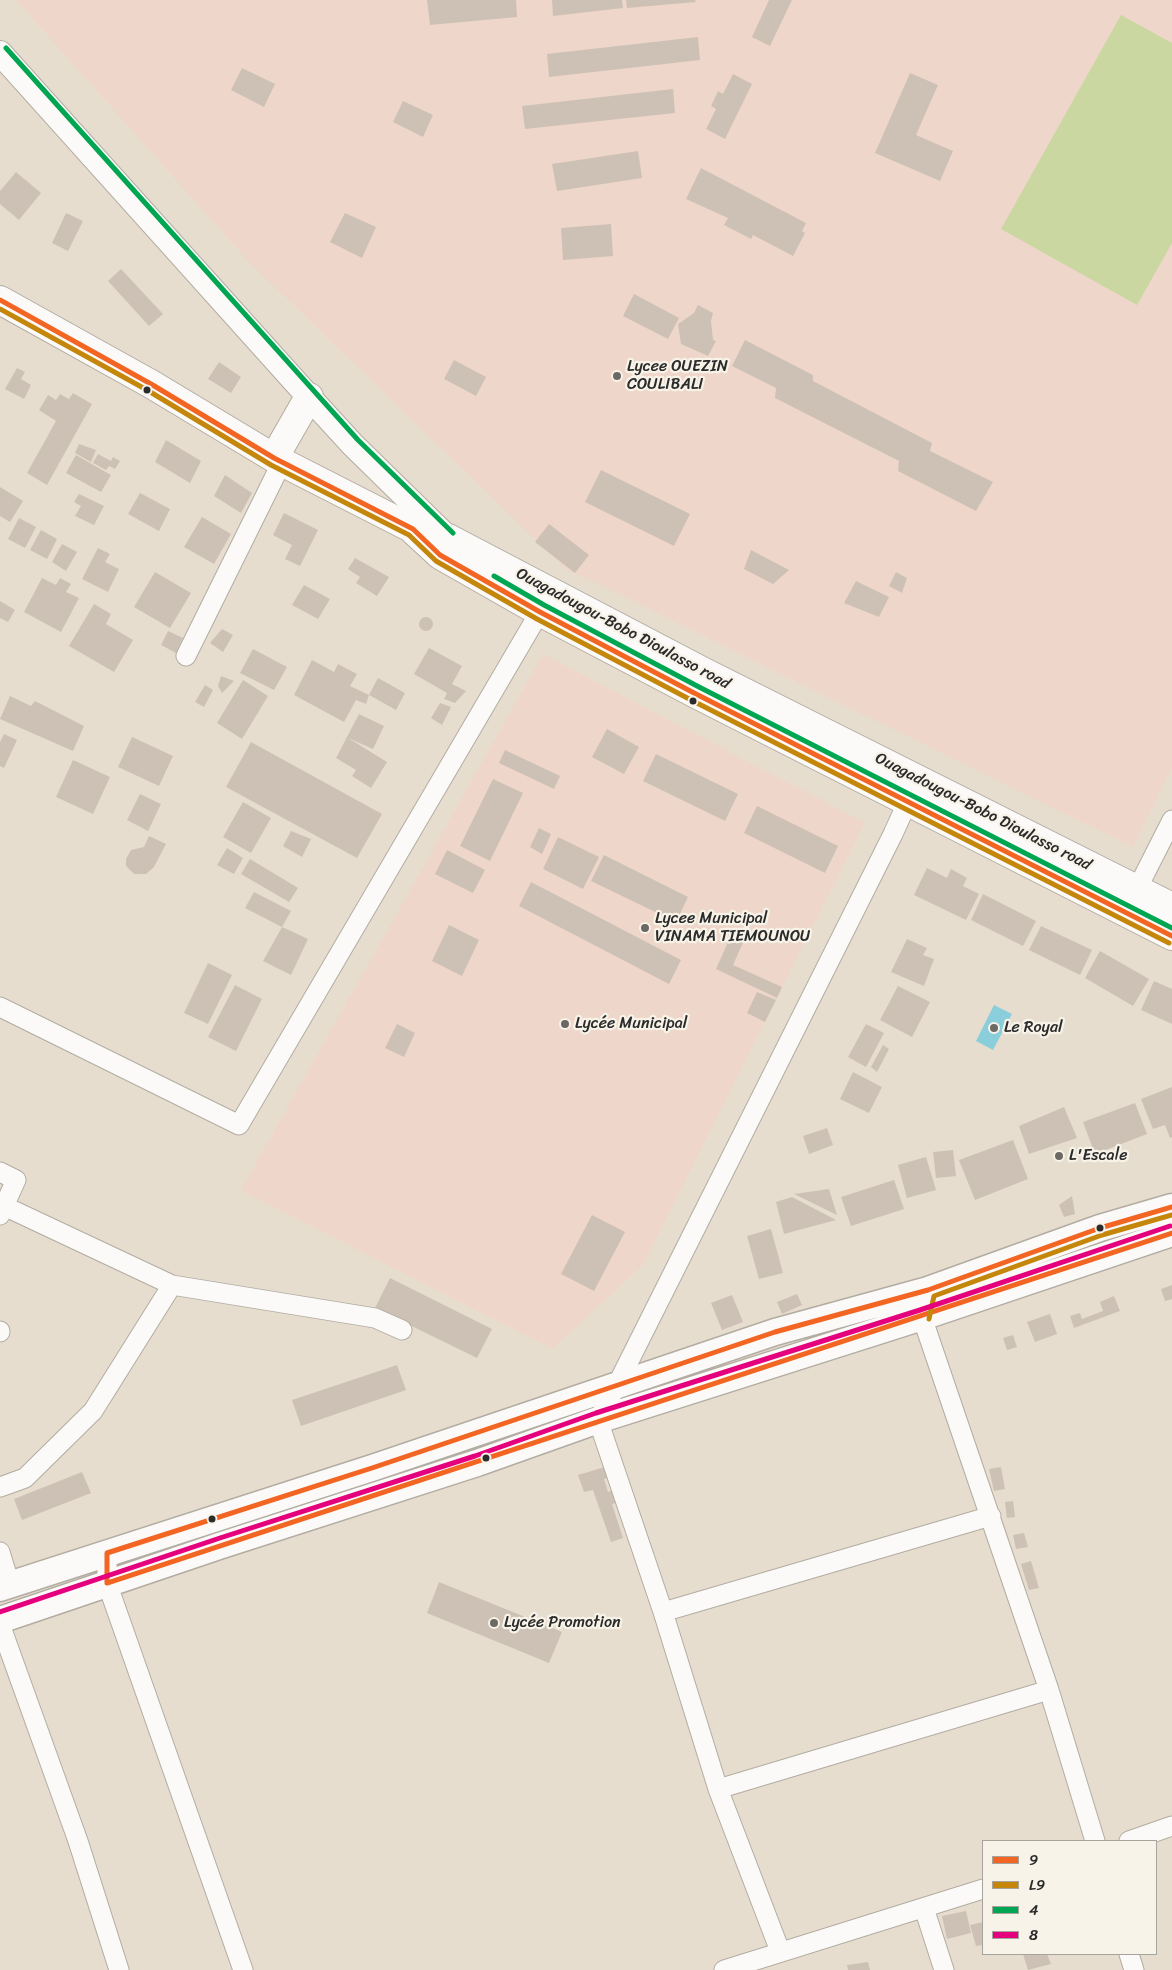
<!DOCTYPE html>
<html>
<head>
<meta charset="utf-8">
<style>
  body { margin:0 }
  #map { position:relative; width:1172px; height:1970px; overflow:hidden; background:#e6ddce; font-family:Sriracha,sans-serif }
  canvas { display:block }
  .legend { position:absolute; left:982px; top:1840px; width:175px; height:115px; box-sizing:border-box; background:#f7f3e8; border:1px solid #a5a39c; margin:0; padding:6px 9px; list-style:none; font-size:15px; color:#2b2b2b }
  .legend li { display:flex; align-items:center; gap:10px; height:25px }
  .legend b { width:25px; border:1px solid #a5a39c }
</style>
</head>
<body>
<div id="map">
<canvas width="1172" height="1970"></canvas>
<ul class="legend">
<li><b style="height:6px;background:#f26522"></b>9</li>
<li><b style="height:6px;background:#c4870b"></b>L9</li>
<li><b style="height:6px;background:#00a651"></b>4</li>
<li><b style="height:6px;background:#e5007d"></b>8</li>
</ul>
</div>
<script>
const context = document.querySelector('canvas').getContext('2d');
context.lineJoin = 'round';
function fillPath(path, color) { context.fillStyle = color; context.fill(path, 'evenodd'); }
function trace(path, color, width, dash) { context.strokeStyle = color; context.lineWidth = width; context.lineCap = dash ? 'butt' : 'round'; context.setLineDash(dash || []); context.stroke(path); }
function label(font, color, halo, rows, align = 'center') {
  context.font = font + ' Sriracha,sans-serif'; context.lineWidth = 4.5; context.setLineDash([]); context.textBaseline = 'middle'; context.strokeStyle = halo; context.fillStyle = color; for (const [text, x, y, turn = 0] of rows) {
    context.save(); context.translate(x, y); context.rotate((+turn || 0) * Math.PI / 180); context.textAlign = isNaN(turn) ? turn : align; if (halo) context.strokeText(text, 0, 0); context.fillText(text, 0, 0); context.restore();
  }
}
fillPath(new Path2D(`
  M 16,0 L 1172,0 L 1172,768 L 1133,847 L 575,573 L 569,572 L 249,262 Z
  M 543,654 L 865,823 L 642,1266 L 552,1349 L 241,1190 Z`), '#efd6ca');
fillPath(new Path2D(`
  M 1121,15 L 1172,43 L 1172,243 L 1137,305 L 1001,229 Z`), '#cad7a0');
fillPath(new Path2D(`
  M 994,1005 L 1012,1014 L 993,1050 L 976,1041 Z`), '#8acedb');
fillPath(new Path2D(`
  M 427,0 L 516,0 L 517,17 L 430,25 Z
  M 552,0 L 622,0 L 623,8 L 553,16 Z
  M 626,0 L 695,0 L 696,2 L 627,8 Z
  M 769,0 L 792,0 L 770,46 L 752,37 Z
  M 698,37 L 700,60 L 549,77 L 547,54 Z
  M 242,68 L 275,84 L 264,107 L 231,90 Z
  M 910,73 L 938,85 L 916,135 L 953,151 L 940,181 L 875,153 Z
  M 733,74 L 752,84 L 725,139 L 706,129 L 716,109 L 711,106 L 718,91 L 723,94 Z
  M 673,89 L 675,113 L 525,129 L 522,106 Z
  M 403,101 L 433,115 L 423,137 L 393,122 Z
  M 638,151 L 642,178 L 557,191 L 552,164 Z
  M 701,168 L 806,223 L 802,231 L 805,233 L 793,256 L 753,235 L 751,239 L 724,225 L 728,218 L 686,199 Z
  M 16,172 L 41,193 L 19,220 L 0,204 L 0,191 Z
  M 66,213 L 83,221 L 68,251 L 52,243 Z
  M 345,213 L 376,227 L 362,258 L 330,242 Z
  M 611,224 L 613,256 L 563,260 L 561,228 Z
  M 121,269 L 163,314 L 149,326 L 108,281 Z
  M 634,294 L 679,318 L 668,339 L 623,316 Z
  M 698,305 L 713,313 L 711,321 L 713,340 L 716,341 L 708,356 L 681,344 L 678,324 L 694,313 Z
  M 745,340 L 813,375 L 813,381 L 932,443 L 930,451 L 993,482 L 976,511 L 898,471 L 899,461 L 775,398 L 776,388 L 732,366 Z
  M 454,360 L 486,377 L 476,396 L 444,379 Z
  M 219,362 L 241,377 L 231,393 L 208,379 Z
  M 17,368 L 25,372 L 21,379 L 31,385 L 24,399 L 5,389 Z
  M 73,393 L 92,404 L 47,485 L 27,473 L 56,421 L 39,410 L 48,395 L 56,400 L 60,394 L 69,399 Z
  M 166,440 L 201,461 L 190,483 L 155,462 Z
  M 79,444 L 96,450 L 91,462 L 75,453 Z
  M 98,454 L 111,461 L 113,457 L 120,461 L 115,469 L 109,466 L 106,470 L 93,463 Z
  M 76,455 L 111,475 L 101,492 L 66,473 Z
  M 601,470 L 690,514 L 674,546 L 585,502 Z
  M 225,475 L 252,493 L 241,513 L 214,496 Z
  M 0,487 L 23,501 L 10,522 L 0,516 Z
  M 140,493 L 170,509 L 159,531 L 128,514 Z
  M 79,494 L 104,506 L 94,525 L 75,516 L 81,506 L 74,502 Z
  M 284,513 L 318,530 L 300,566 L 285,559 L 292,545 L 273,535 Z
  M 202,517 L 231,534 L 214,564 L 184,547 Z
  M 19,518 L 36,527 L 25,548 L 8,539 Z
  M 549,524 L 589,555 L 575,573 L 535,542 Z
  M 41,530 L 57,539 L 47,559 L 30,550 Z
  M 62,544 L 77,552 L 66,571 L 52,562 Z
  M 98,548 L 110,554 L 105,562 L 119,569 L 108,592 L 82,579 Z
  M 751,550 L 789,570 L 773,584 L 744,569 Z
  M 355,558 L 389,577 L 377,596 L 356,583 L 360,577 L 348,569 Z
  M 155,572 L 191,593 L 170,628 L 134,607 Z
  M 896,572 L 907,578 L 902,593 L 889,586 Z
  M 42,578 L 56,585 L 60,578 L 71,584 L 66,592 L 79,598 L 61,632 L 24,612 Z
  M 856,581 L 889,597 L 879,617 L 844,603 Z
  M 304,585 L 330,599 L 318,619 L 292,605 Z
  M 0,601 L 15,610 L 8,622 L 0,618 Z
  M 94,604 L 111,614 L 106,624 L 133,640 L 114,672 L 69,646 Z
  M419 624a7 7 0 1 1 14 0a7 7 0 1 1-14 0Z
  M 222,629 L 233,635 L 223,652 L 210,643 Z
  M 168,631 L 183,638 L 176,653 L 161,645 Z
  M 429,648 L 462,666 L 452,684 L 466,691 L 455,703 L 444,699 L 447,693 L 414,674 Z
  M 253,649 L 287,667 L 274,690 L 240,673 Z
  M 312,660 L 334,672 L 338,664 L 357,674 L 350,686 L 369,695 L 366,704 L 356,700 L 344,722 L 294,695 Z
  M 221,676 L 234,681 L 222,693 L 218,686 Z
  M 378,678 L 405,693 L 396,710 L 369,695 Z
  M 243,680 L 268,696 L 242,739 L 217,723 Z
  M 205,685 L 213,690 L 204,707 L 195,702 Z
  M 10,696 L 31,706 L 35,701 L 84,726 L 73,751 L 0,719 Z
  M 440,703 L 451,707 L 442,725 L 431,718 Z
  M 359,714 L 384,726 L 373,749 L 348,738 L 387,762 L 371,788 L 352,776 L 356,770 L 336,758 Z
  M 607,729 L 639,747 L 624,774 L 592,757 Z
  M 4,734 L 17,740 L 4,768 L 0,766 L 0,742 Z
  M 132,737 L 173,756 L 159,786 L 118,767 Z
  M 251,742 L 382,814 L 357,858 L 226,787 Z
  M 505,750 L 560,776 L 554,789 L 499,763 Z
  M 656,754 L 738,794 L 725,821 L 643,781 Z
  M 73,760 L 110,777 L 93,814 L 56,797 Z
  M 493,779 L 523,793 L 490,861 L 460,846 Z
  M 140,794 L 161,804 L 148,831 L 127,820 Z
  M 243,802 L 271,818 L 251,853 L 223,837 Z
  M 757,806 L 838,846 L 825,873 L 744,833 Z
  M 539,828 L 551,834 L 542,854 L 530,847 Z
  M 291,831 L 311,839 L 302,857 L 283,846 Z
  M 149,836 L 166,844 L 154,867 L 146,874 L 134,874 L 126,866 L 126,859 L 131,850 L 144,847 Z
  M 558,837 L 599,857 L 583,889 L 543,869 Z
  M 227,848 L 243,858 L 234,874 L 217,865 Z
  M 447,850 L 485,870 L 473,893 L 435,874 Z
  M 604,855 L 688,897 L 676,922 L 591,881 Z
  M 250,859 L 298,888 L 289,902 L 241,874 Z
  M 927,868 L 947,878 L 951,869 L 967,878 L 963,886 L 979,894 L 966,920 L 914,895 Z
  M 531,882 L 681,960 L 669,984 L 519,906 Z
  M 254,892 L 291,911 L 282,927 L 245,908 Z
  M 983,894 L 1036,921 L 1023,946 L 971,920 Z
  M 449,925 L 479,940 L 462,976 L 432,961 Z
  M 1041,926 L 1092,950 L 1080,975 L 1029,950 Z
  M 282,927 L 308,939 L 291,975 L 263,961 Z
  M 732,933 L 745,938 L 733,965 L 782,987 L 777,998 L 716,969 Z
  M 907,939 L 927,948 L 923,955 L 934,959 L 924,986 L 891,972 Z
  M 1100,951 L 1149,979 L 1133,1006 L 1085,978 Z
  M 208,963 L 232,975 L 208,1024 L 184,1013 Z
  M 1154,981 L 1172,989 L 1172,1024 L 1141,1010 Z
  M 235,985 L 262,999 L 236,1051 L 208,1037 Z
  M 898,986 L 930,1002 L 912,1037 L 880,1020 Z
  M 757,992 L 776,1000 L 765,1022 L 747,1013 Z
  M 397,1024 L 415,1033 L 404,1057 L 385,1048 Z
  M 866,1024 L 884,1033 L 866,1067 L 848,1057 Z
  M 883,1045 L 889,1049 L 877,1072 L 871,1067 Z
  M 853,1072 L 882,1087 L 869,1113 L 840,1099 Z
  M 1172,1087 L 1172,1137 L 1170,1138 L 1165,1125 L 1153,1129 L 1141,1099 Z
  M 1135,1103 L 1147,1134 L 1095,1154 L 1083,1122 Z
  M 1064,1107 L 1077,1138 L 1029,1154 L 1019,1126 Z
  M 827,1128 L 833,1145 L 809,1154 L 803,1136 Z
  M 1013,1140 L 1028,1179 L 975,1200 L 959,1160 Z
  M 953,1150 L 956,1176 L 936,1178 L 933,1152 Z
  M 926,1157 L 936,1190 L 907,1198 L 898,1165 Z
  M 894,1180 L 904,1209 L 851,1226 L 841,1197 Z
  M 829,1189 L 837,1215 L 794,1194 Z
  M 1072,1196 L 1075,1214 L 1064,1217 L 1059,1205 Z
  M 792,1197 L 836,1220 L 784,1234 L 776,1202 Z
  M 592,1215 L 625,1232 L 594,1291 L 561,1274 Z
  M 771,1229 L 783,1273 L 759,1279 L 747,1236 Z
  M 390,1278 L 492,1329 L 477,1358 L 375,1308 Z
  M 1172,1285 L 1172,1299 L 1165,1301 L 1161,1289 Z
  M 797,1294 L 802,1305 L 782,1314 L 777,1302 Z
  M 732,1295 L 743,1322 L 722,1330 L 711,1303 Z
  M 1114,1296 L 1120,1311 L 1074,1328 L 1070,1316 L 1080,1313 L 1082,1319 L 1103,1311 L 1100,1302 Z
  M 1050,1314 L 1057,1334 L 1035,1342 L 1027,1322 Z
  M 1013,1335 L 1017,1347 L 1007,1350 L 1003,1338 Z
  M 397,1365 L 406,1390 L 301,1426 L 292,1400 Z
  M 605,1467 L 608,1478 L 604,1479 L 608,1492 L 616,1489 L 620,1502 L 612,1504 L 623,1538 L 611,1542 L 593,1490 L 584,1492 L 578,1475 Z
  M 1001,1467 L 1005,1489 L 994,1491 L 989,1469 Z
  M 82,1472 L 91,1493 L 22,1520 L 14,1499 Z
  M 1013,1501 L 1015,1517 L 1007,1518 L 1005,1502 Z
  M 1024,1533 L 1028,1547 L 1016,1549 L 1013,1535 Z
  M 1031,1561 L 1039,1588 L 1029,1590 L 1021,1564 Z
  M 439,1582 L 562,1632 L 549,1663 L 427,1613 Z
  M 966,1911 L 971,1933 L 947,1939 L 942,1916 Z
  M 983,1922 L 983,1945 L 976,1946 L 970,1925 Z
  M 1023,1954 L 1047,1954 L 1051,1964 L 1028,1970 Z
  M 868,1962 L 870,1970 L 848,1970 L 847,1965 Z`), '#cdc1b5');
const minor = new Path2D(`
  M 186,656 L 282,462
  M 1132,899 L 1172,820
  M 0,1007 L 239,1125 L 545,603
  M 0,1172 L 16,1180 L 0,1215
  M 4,1206 L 172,1285 L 375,1318 L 402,1330
  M 924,1306 L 922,1317 L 1049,1690 L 1095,1841
  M 0,1331 L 0,1332
  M 0,1487 L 25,1478 L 93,1411 L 172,1285
  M 0,1552 L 10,1585
  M 107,1553 L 107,1583 L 243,1970
  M 663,1612 L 991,1516
  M 0,1624 L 78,1841 L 119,1970
  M 718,1789 L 1049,1690
  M 1129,1841 L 1172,1826
  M 924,1908 L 944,1970
  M 780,1951 L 718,1789 L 663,1612 L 598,1420 L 618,1383 L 893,834 L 912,792
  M 1129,1954 L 1134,1970
  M 724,1970 L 983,1889`);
const tertiary = new Path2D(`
  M 0,53 L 309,397 L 353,445 L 448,538`);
const secondary = new Path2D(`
  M 0,1588 L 372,1468 L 775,1332 L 928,1290 L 1100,1228 L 1172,1207
  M 0,1620 L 222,1545 L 477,1463 L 598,1420 L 922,1317 L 1172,1233`);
const trunk = new Path2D(`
  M 0,300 L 151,384 L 274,458 L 413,529 L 448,538 L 702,671 L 1172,907
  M 274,458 L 309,397
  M 414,531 L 440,555 L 540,612 L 696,694 L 1172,936`);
trace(minor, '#b2aca2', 21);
trace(tertiary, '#b2aca2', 26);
trace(secondary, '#b2aca2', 29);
trace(trunk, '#b2aca2', 30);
trace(minor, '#fbfaf8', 19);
trace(tertiary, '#fbfaf8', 24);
trace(secondary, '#fbfaf8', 26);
trace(trunk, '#fbfaf8', 28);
trace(new Path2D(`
  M 0,300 L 151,384 L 274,458 L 413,529 L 440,555 L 540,612 L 696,694 L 1172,936
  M 1172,1207 L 1100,1228 L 928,1290 L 775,1332 L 372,1468 L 107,1553 L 107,1583 L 1172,1233`), '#f26522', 5);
trace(new Path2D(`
  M 0,309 L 147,390 L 271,465 L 409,535 L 436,561 L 537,619 L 693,701 L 1169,943
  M 929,1319 L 934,1296 L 1102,1235 L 1172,1215`), '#c4870b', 5);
trace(new Path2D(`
  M 6,48 L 358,440 L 453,533
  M 494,576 L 544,605 L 699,687 L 1172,928`), '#00a651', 5);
trace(new Path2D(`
  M 0,1612 L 220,1538 L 475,1456 L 596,1413 L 920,1310 L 1170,1226`), '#e5007d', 5);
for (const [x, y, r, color] of [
  [617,376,5,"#6c6964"],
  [147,390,4.5,"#2b2b2b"],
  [693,701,4.5,"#2b2b2b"],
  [645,928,5,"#6c6964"],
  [565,1024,5,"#6c6964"],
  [994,1028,5,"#6c6964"],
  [1059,1156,5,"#6c6964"],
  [1100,1228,4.5,"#2b2b2b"],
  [486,1458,4.5,"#2b2b2b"],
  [212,1519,4.5,"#2b2b2b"],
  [494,1623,5,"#6c6964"]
]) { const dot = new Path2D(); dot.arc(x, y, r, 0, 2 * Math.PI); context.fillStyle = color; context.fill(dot); trace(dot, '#f7f3e8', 2); }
label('16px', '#2b2b2b', '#f7f3e8', [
  ["Lycee OUEZIN",627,367],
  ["COULIBALI",627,385],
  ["Lycee Municipal",655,919],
  ["VINAMA TIEMOUNOU",655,937],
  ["Lycée Municipal",575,1024],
  ["Le Royal",1004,1028],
  ["L'Escale",1069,1156],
  ["Lycée Promotion",504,1623]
], 'left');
label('16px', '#2b2b2b', '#f7f3e8', [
  ["Ouagadougou-Bobo Dioulasso road",623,629,28],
  ["Ouagadougou-Bobo Dioulasso road",983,812,27]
]);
</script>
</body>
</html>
